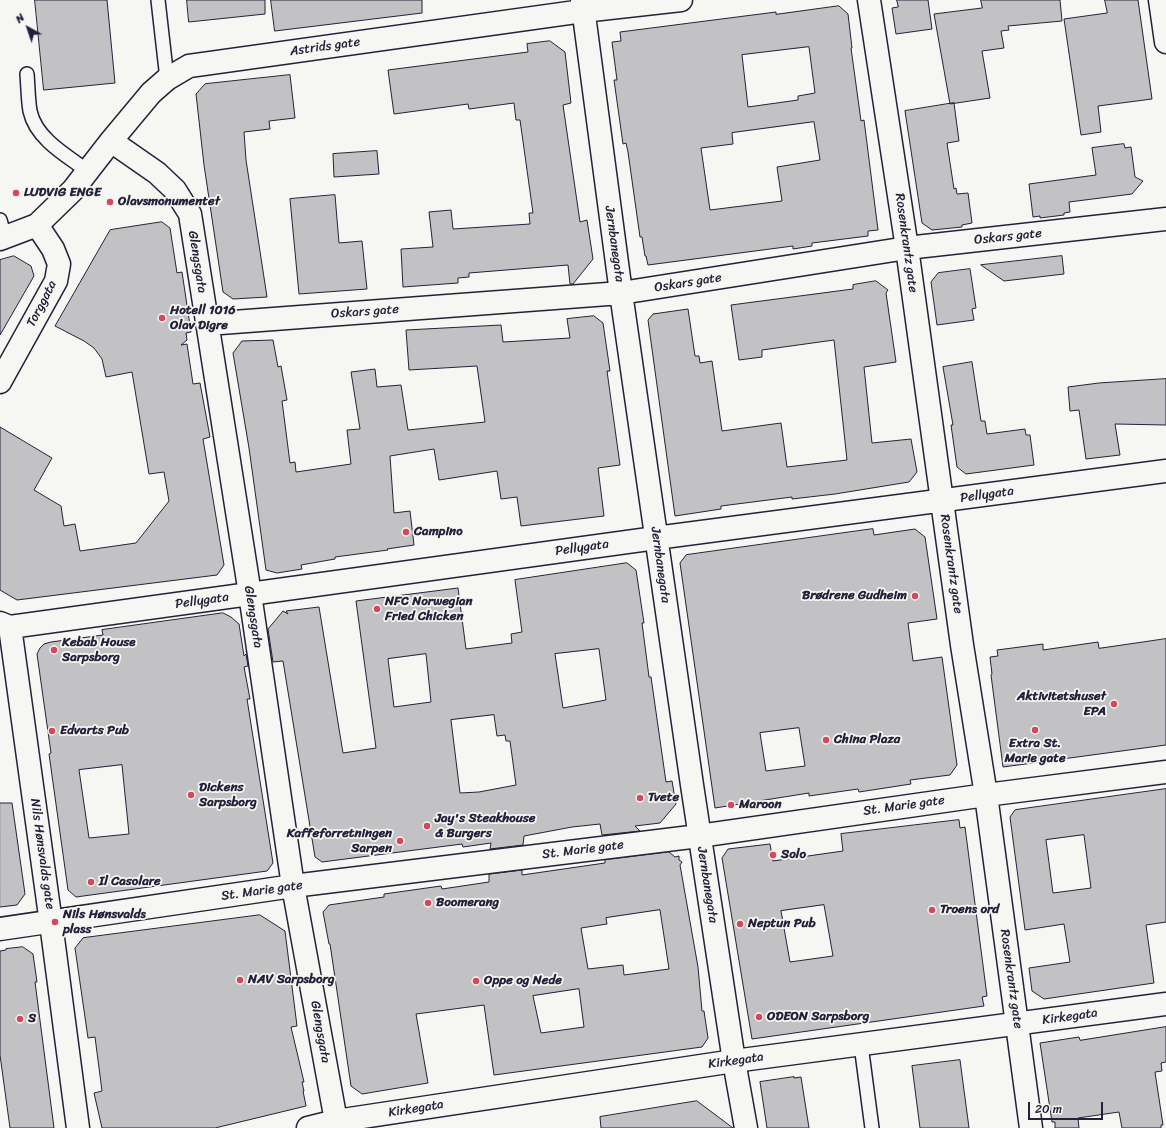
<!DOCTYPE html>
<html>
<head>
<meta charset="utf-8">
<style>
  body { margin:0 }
  #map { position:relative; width:1166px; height:1128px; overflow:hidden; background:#f6f6f2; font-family:Sriracha,sans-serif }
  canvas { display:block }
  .north { position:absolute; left:8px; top:8px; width:40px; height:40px; -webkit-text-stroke:3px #f6f6f2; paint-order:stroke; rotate:320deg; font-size:11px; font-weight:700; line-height:16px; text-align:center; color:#22223b }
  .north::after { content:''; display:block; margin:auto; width:14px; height:18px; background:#22223b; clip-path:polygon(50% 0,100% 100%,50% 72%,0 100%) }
  .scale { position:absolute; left:1028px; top:1102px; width:75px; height:18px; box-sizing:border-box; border:2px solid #22223b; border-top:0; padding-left:5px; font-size:12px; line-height:14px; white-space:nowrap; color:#22223b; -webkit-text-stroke:3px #f6f6f2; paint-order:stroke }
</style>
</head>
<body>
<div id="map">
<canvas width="1166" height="1128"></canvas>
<div class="north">N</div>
<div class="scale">20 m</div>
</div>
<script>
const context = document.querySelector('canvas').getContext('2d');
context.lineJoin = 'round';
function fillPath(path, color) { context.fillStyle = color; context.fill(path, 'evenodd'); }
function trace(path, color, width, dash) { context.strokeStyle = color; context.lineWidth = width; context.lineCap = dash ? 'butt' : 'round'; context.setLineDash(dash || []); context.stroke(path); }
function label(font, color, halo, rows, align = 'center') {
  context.font = font + ' Sriracha,sans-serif'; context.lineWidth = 3.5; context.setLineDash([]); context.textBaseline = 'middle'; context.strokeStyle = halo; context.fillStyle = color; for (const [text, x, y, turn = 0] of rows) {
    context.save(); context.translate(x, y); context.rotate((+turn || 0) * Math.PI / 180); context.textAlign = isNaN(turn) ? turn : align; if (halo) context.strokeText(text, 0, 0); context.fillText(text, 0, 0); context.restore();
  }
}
const building = new Path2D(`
  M 35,0 L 107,0 L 115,83 L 44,90 Z
  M 187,0 L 265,0 L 265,14 L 189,22 Z
  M 271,0 L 422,0 L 422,13 L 275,31 Z
  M 897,0 L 928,0 L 932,29 L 896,34 L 892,8 L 898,7 Z
  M 981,0 L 1060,0 L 1062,21 L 1008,26 L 1009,30 L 1001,31 L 1004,48 L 982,51 L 990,98 L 950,104 L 934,14 L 982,8 Z
  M 1105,0 L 1138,0 L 1152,99 L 1098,106 L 1101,132 L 1081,135 L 1064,19 L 1107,13 Z
  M 839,6 L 848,14 L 852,48 L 851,48 L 861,121 L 864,120 L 878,230 L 868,231 L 868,236 L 812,243 L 812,246 L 793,249 L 793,246 L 648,265 L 646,256 L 645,256 L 642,237 L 640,237 L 628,152 L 626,143 L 623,144 L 614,80 L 617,80 L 612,42 L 621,41 L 620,32 L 776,12 L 776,14 ZM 809,47 L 815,93 L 798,96 L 798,100 L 748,107 L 742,55 ZM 814,122 L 820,160 L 777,167 L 782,201 L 710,210 L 701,148 L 733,144 L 732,133 Z
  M 550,41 L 565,52 L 571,103 L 563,105 L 580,222 L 587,220 L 593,259 L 573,284 L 570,284 L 568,265 L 469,273 L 469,277 L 458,278 L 458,283 L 403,287 L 401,249 L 433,247 L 429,212 L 451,210 L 453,229 L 530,224 L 529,213 L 533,213 L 520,120 L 516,120 L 514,103 L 469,109 L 468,104 L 394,114 L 388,70 L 528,52 L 527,44 Z
  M 290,75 L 295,118 L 269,121 L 270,129 L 244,132 L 246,160 L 267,297 L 233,299 L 223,292 L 204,165 L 196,94 L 205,84 Z
  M 954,103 L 959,141 L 947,143 L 954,189 L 956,188 L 957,194 L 968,193 L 972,223 L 962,225 L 962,227 L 932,230 L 922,223 L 905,111 Z
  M 1124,144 L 1125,148 L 1131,147 L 1135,177 L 1143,181 L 1132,194 L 1069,202 L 1070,212 L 1064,213 L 1064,215 L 1040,218 L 1040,216 L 1033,217 L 1029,184 L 1096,175 L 1092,148 Z
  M 377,151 L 379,174 L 334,177 L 333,154 Z
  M 335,195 L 339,243 L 362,241 L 367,289 L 299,294 L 290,199 Z
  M 162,222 L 170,228 L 177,273 L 182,272 L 191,332 L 186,333 L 187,340 L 181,345 L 187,344 L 193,384 L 200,383 L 210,437 L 203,439 L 224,565 L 217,575 L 17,600 L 0,590 L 0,427 L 52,458 L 34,490 L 61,506 L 64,526 L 75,524 L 80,551 L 136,543 L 169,501 L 164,472 L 149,474 L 132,372 L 106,377 L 102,359 L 94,348 L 84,341 L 55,326 L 110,230 Z
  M 14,256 L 31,266 L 34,276 L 0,335 L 0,260 Z
  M 1062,256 L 1064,274 L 1004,281 L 981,265 Z
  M 970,269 L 976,308 L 972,309 L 974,320 L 937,325 L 931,282 L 938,273 Z
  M 876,281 L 888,290 L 886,293 L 896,362 L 864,367 L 872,443 L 911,439 L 917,472 L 909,482 L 835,494 L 792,499 L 792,497 L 721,506 L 721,509 L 675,516 L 648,320 L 653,314 L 688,309 L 695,356 L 699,356 L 700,363 L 712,361 L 722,431 L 781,423 L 787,467 L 847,460 L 834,340 L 762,350 L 762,357 L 739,360 L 731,305 L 853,289 L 853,285 Z
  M 594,316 L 603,323 L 610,371 L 607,371 L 620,465 L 598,468 L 604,516 L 521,526 L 517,497 L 501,499 L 497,471 L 439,480 L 434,449 L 390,456 L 394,513 L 410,511 L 414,545 L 387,549 L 388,550 L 335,557 L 335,559 L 301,565 L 302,569 L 277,573 L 266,570 L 249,448 L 233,353 L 242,341 L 273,340 L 278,367 L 281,366 L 287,400 L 282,401 L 290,463 L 295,462 L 296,472 L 351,464 L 347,430 L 360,429 L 351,372 L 375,369 L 377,387 L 401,385 L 408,430 L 485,422 L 477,366 L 409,370 L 406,330 L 501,325 L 503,342 L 570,338 L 567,319 Z
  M 972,362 L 981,421 L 985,421 L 987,434 L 1025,429 L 1026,435 L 1030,435 L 1034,465 L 966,474 L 957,467 L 951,425 L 953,425 L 943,367 Z
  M 1166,379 L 1166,425 L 1115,424 L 1120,455 L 1086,459 L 1079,410 L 1070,411 L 1068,387 L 1099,383 Z
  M 873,529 L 874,535 L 915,529 L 925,537 L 937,619 L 908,623 L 913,661 L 942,657 L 957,765 L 950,775 L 910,780 L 911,784 L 859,792 L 858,789 L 809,796 L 809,793 L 715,808 L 680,563 L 686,555 ZM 799,728 L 805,766 L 766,771 L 760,733 Z
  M 627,563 L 636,570 L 644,623 L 642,623 L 649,677 L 651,677 L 666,782 L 672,781 L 676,804 L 660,823 L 635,826 L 640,831 L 602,835 L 600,824 L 572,827 L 524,836 L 523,845 L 490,849 L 491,843 L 463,847 L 462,844 L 322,862 L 315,857 L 283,661 L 273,662 L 268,629 L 283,611 L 288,614 L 286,611 L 319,607 L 343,753 L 376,748 L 356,601 L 458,588 L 466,649 L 512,643 L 511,634 L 522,632 L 515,580 ZM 599,649 L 606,700 L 563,708 L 555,654 ZM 426,654 L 431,702 L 394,707 L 388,659 ZM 494,715 L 497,736 L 505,735 L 506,741 L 510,741 L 516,785 L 479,792 L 460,793 L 451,720 Z
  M 223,613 L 231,617 L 239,624 L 244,656 L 246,654 L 248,666 L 244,667 L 250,699 L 247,699 L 273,863 L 267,871 L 76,897 L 68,890 L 49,754 L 51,753 L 37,654 L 40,648 L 44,644 L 51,642 L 103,635 L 102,630 ZM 122,765 L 129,834 L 89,838 L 79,770 Z
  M 1166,639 L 1166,745 L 1003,767 L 991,675 L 992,674 L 990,657 L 998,656 L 997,650 L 1043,644 L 1043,650 L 1098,642 L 1099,648 Z
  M 1166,789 L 1166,922 L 1146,925 L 1154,983 L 1044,999 L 1032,991 L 1029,968 L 1070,962 L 1064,924 L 1025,930 L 1010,817 L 1015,810 ZM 1084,835 L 1091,888 L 1053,893 L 1046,840 Z
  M 0,803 L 12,803 L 25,894 L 17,905 L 0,907 Z
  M 959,820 L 960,828 L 965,827 L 987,996 L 982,997 L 984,1006 L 752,1039 L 722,858 L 728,849 L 770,844 L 773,861 L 843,851 L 841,834 ZM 824,905 L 833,956 L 790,962 L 781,911 Z
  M 669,852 L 675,857 L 679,856 L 679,860 L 682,862 L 680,865 L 698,967 L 702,1011 L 704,1011 L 708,1038 L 702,1047 L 494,1075 L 484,1005 L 416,1014 L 428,1083 L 362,1094 L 351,1086 L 330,944 L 329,944 L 323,912 L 329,905 L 384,897 L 384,894 L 441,886 L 442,889 L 489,882 L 489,874 L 522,870 L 522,875 L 605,863 L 605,860 ZM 660,910 L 669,969 L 624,975 L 623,965 L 588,969 L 581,928 L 607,924 L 606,918 ZM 579,989 L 584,1027 L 541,1033 L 533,996 Z
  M 260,915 L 285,931 L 297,1026 L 291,1027 L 304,1082 L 302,1082 L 304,1091 L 303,1091 L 306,1106 L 215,1128 L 102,1128 L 94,1093 L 102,1091 L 95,1037 L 88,1038 L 75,948 L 83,938 Z
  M 23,947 L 33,954 L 37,982 L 35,982 L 54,1128 L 10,1128 L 0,1055 L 0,951 L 6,950 L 6,949 Z
  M 1166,1027 L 1166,1062 L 1161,1063 L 1162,1071 L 1155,1072 L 1163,1125 L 1161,1125 L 1161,1128 L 1122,1128 L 1119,1112 L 1078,1118 L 1079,1128 L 1055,1128 L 1055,1122 L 1052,1122 L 1040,1043 L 1079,1037 L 1080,1040 Z
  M 960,1060 L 969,1128 L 920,1128 L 912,1066 Z
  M 794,1077 L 794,1078 L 801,1077 L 809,1128 L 767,1128 L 760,1082 Z
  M 697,1101 L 733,1128 L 601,1128 L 600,1117 Z`);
fillPath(building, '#c2c2c4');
trace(building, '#22223b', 1);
const lane = new Path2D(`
  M 158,0 L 167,79
  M 27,74 C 28,86 28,99 30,111 C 36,139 67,156 88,171
  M 0,220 L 5,238
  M 861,1045 L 872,1128`);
const street = new Path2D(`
  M 582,0 L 621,293 L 692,785 L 734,1061 L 746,1128
  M 1160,0 L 1166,42
  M 111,141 L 157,173 L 175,190 L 190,214 L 250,594 L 293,886 L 336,1121 L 308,1128
  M 0,239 L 37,225 L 73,190 L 111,141 L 151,93 L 167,79 L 189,66 L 583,11 L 681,0
  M 207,324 L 621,293 L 907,248 L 1166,219
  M 0,382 L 56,281 L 59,264 L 53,249 L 37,225
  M 942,501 L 962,645 L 986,795 L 1031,1128
  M 0,623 L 10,627 L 656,538 L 1166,471
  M 10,627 L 51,923 L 78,1128
  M 0,929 L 293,886 L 699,836 L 986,795 L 1166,772`);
const secondary = new Path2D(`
  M 869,0 L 907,248 L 942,501
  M 337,1128 L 336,1121 L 734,1061 L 1166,1004`);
trace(lane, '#22223b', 16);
trace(street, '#22223b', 25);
trace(secondary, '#22223b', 25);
trace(lane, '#f6f6f2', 13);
trace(street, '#f6f6f2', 22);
trace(secondary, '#f6f6f2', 22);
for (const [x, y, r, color] of [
  [16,193,4,"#d1495b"],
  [110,202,4,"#d1495b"],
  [162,318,4,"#d1495b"],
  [406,532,4,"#d1495b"],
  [915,596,4,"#d1495b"],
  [377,609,4,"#d1495b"],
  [54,650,4,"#d1495b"],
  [1114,704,4,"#d1495b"],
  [1035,730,4,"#d1495b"],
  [52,731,4,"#d1495b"],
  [826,740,4,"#d1495b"],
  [191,795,4,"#d1495b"],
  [640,798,4,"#d1495b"],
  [731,805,4,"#d1495b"],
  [427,826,4,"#d1495b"],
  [400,841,4,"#d1495b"],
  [773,855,4,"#d1495b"],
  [91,882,4,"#d1495b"],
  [428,903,4,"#d1495b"],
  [932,910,4,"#d1495b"],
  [55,922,4,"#d1495b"],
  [740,924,4,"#d1495b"],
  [240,980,4,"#d1495b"],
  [476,981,4,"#d1495b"],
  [759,1017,4,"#d1495b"],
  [20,1019,4,"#d1495b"]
]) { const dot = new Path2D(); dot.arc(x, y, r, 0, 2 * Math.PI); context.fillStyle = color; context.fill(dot); trace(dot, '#f6f6f2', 1.5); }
label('13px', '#22223b', '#f6f6f2', [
  ["Astrids gate",325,47,-8],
  ["Oskars gate",1008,237,-6],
  ["Rosenkrantz gate",906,243,82],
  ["Jernbanegata",614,244,82],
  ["Glengsgata",197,262,81],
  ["Oskars gate",688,283,-9],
  ["Torggata",42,304,-63],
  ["Oskars gate",365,312,-4],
  ["Pellygata",987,495,-8],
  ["Pellygata",582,548,-8],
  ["Rosenkrantz gate",951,564,82],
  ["Jernbanegata",660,565,82],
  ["Pellygata",202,601,-8],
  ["Glengsgata",253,617,81],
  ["St. Marie gate",904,806,-8],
  ["St. Marie gate",583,850,-7],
  ["Nils Hønsvalds gate",42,854,82],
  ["Jernbanegata",707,885,81],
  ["St. Marie gate",262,891,-8],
  ["Rosenkrantz gate",1011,979,82],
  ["Kirkegata",1070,1017,-8],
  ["Glengsgata",320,1032,80],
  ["Kirkegata",736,1061,-8],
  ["Kirkegata",416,1109,-9]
]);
label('bold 13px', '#22223b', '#f6f6f2', [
  ["LUDVIG ENGE",24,193],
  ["Olavsmonumentet",118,202],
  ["Hotell 1016",170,311],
  ["Olav Digre",170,326],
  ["Campino",414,532],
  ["Brødrene Gudheim",907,596,"right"],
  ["NFC Norwegian",385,602],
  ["Fried Chicken",385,617],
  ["Kebab House",62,643],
  ["Sarpsborg",62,658],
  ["Aktivitetshuset",1106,697,"right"],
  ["EPA",1106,712,"right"],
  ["Edvarts Pub",60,731],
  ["China Plaza",834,740],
  ["Extra St.",1035,744,"center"],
  ["Marie gate",1035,759,"center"],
  ["Dickens",199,788],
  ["Sarpsborg",199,803],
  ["Tvete",648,798],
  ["Maroon",739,805],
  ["Jay's Steakhouse",435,819],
  ["& Burgers",435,834],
  ["Kaffeforretningen",392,834,"right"],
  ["Sarpen",392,849,"right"],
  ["Solo",781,855],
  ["Il Casolare",99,882],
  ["Boomerang",436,903],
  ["Troens ord",940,910],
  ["Nils Hønsvalds",63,915],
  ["plass",63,930],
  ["Neptun Pub",748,924],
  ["NAV Sarpsborg",248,980],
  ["Oppe og Nede",484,981],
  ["ODEON Sarpsborg",767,1017],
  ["S",28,1019]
], 'left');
</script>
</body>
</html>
